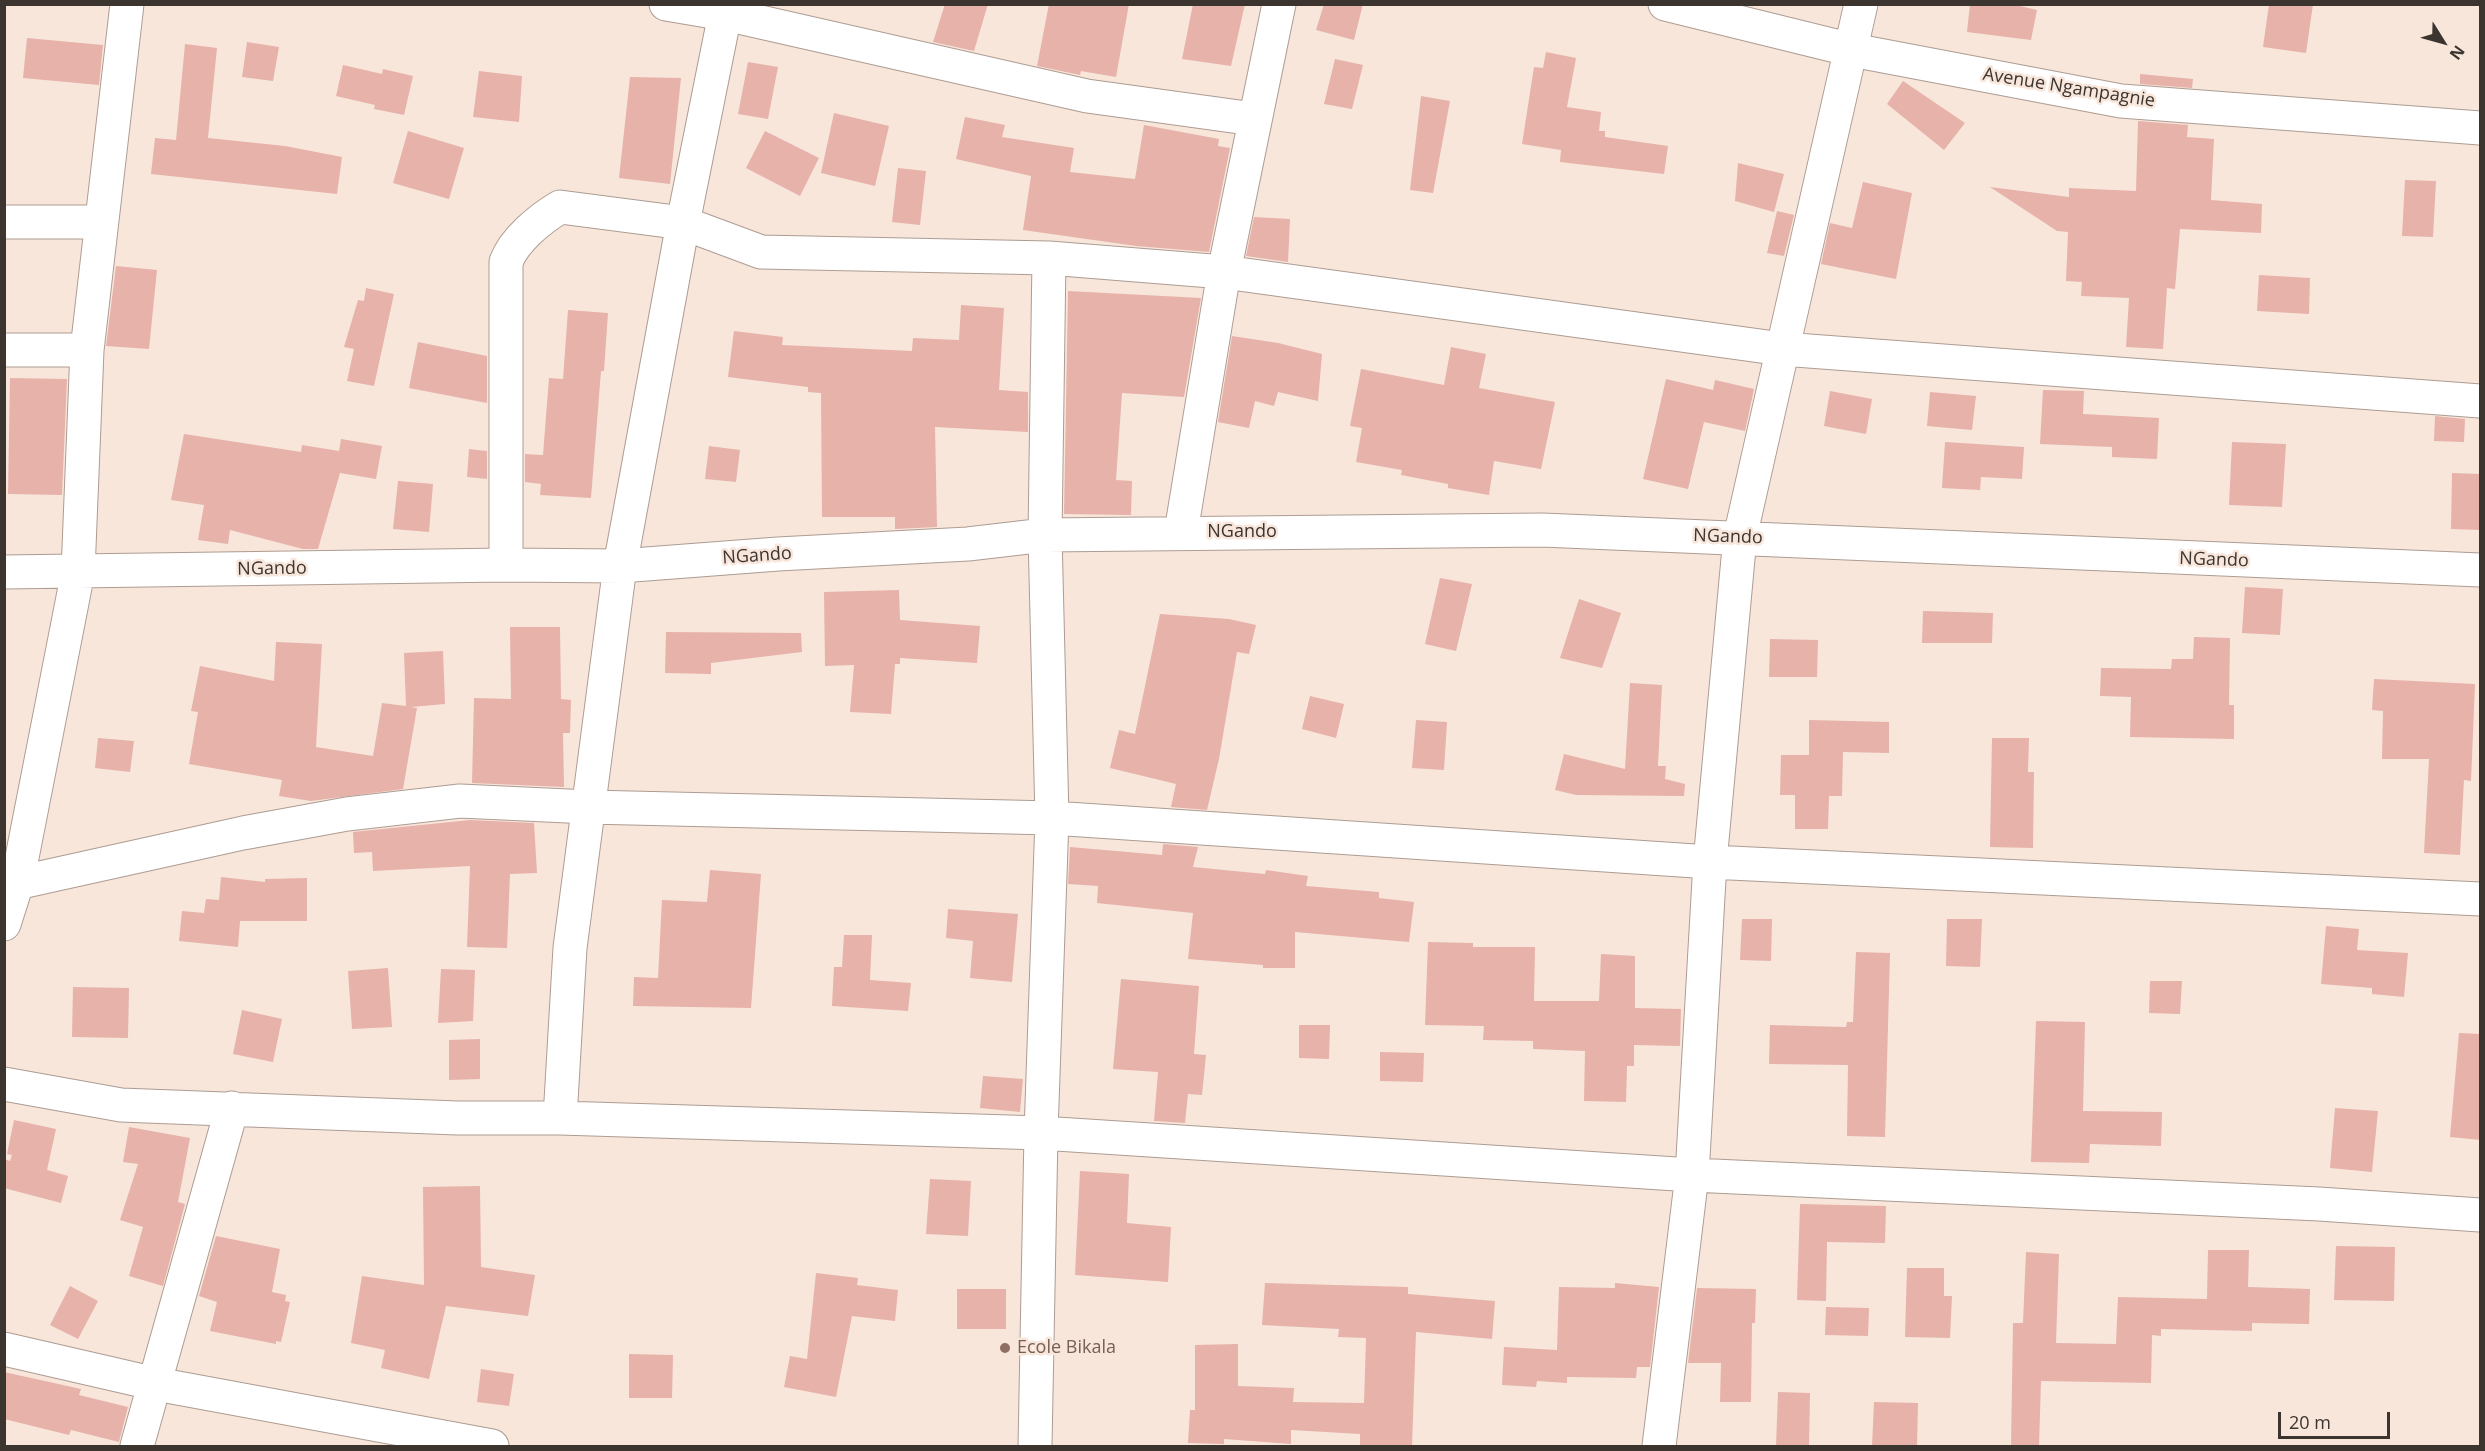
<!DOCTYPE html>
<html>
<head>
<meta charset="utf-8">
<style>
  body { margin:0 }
  #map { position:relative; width:2485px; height:1451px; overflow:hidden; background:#f8e6db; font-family:"Open Sans",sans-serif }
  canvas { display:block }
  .frame { position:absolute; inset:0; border:6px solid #3b342f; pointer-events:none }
  .north { position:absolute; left:2413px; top:12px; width:60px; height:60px; -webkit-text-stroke:4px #f8e6db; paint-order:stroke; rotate:127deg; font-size:16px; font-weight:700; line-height:24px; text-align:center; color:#3b342f }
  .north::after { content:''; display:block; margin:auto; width:21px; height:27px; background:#3b342f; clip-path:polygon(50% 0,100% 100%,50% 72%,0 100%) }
  .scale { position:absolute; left:2278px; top:1412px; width:112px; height:27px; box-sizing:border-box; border:3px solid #3b342f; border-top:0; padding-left:8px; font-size:18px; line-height:21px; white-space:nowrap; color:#3b342f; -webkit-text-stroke:4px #f8e6db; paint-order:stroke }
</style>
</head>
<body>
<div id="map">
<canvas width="2485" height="1451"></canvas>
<div class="frame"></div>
<div class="north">N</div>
<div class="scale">20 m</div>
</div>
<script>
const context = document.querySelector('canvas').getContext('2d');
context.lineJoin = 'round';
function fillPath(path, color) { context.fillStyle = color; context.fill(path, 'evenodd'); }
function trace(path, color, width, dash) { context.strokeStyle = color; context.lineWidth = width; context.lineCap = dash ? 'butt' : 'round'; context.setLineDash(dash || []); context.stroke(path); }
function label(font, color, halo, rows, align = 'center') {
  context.font = font + ' "Open Sans",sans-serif'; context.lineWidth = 5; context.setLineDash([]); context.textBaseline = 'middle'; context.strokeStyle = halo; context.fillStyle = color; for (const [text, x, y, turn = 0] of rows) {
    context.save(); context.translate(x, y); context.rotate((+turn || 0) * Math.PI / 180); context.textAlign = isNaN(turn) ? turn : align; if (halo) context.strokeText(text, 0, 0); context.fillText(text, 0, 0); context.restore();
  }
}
fillPath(new Path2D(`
  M 945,4 L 988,4 L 974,51 L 933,42 Z
  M 1049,4 L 1129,4 L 1116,77 L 1081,71 L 1080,75 L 1037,66 Z
  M 1193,4 L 1245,4 L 1231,66 L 1182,59 Z
  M 1324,4 L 1363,4 L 1354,40 L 1316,30 Z
  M 1970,4 L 2011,4 L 2037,10 L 2031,40 L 1967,32 Z
  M 2269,4 L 2313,4 L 2306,53 L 2263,47 Z
  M 27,38 L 103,45 L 99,85 L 23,78 Z
  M 247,42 L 279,47 L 273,81 L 242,77 Z
  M 185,44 L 217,48 L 208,138 L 285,146 L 342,157 L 337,194 L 151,174 L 155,138 L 176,140 Z
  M 1546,52 L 1576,58 L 1567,107 L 1601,112 L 1599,131 L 1605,131 L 1605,137 L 1668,146 L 1664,174 L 1560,162 L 1561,150 L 1522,144 L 1534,67 L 1543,68 Z
  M 1335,59 L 1363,65 L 1352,109 L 1324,104 Z
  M 748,62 L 778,67 L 768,119 L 738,114 Z
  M 343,65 L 382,74 L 383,69 L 413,76 L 404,115 L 374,109 L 375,105 L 336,96 Z
  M 479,71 L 522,76 L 519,122 L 473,117 Z
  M 2140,74 L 2193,79 L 2192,88 L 2140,84 Z
  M 630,77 L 681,78 L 670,184 L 619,178 Z
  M 1903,81 L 1965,123 L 1944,150 L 1887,104 Z
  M 1421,96 L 1450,101 L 1433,193 L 1410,190 Z
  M 834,113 L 889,126 L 875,186 L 821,173 Z
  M 965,117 L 1005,125 L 1002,137 L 1074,148 L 1070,172 L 1135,179 L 1144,125 L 1219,139 L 1218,146 L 1230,148 L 1209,252 L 1136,246 L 1023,230 L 1031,176 L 956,159 Z
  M 2138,121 L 2188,125 L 2187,137 L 2214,139 L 2211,200 L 2262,204 L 2261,233 L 2180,229 L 2175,289 L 2167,288 L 2163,349 L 2126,347 L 2129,298 L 2081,296 L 2082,282 L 2066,281 L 2068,232 L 2057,231 L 1990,187 L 2069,197 L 2069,188 L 2136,191 Z
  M 408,131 L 464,148 L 449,199 L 393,183 Z
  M 765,131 L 819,158 L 800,196 L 746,168 Z
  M 1738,163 L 1784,174 L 1774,212 L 1735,201 Z
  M 898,168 L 926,171 L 920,225 L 892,222 Z
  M 2405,180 L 2436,181 L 2433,237 L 2402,236 Z
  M 1863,182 L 1912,193 L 1896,279 L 1821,264 L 1830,223 L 1852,228 Z
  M 1777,211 L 1794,215 L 1784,256 L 1767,253 Z
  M 1254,217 L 1290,219 L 1288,262 L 1246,256 Z
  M 116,266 L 157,270 L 149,349 L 106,346 Z
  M 2259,275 L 2310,278 L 2309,314 L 2257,311 Z
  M 366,288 L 394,294 L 374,386 L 347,381 L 354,349 L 344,347 L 358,300 L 364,301 Z
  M 1068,291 L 1201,298 L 1184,397 L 1122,393 L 1116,480 L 1132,481 L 1131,515 L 1064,514 Z
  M 961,305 L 1004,308 L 999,390 L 1028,392 L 1028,432 L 935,427 L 937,527 L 895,529 L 895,517 L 822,517 L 821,393 L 808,392 L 808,387 L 728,377 L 734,331 L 783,337 L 782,345 L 912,351 L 913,338 L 959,340 Z
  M 568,310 L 608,313 L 604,371 L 601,371 L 591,498 L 540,495 L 541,484 L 525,482 L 525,454 L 543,455 L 549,378 L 563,379 Z
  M 1232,336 L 1278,343 L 1322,354 L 1318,401 L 1278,392 L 1274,406 L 1255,401 L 1249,428 L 1218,422 Z
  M 418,342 L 487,356 L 487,403 L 409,388 Z
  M 1451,347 L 1486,354 L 1479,388 L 1555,402 L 1541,469 L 1494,461 L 1489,495 L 1448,488 L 1448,484 L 1401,475 L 1402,470 L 1356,462 L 1362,428 L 1350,426 L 1361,369 L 1444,385 Z
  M 10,378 L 67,379 L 62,495 L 8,494 Z
  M 1666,379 L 1713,390 L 1715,380 L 1754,389 L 1745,431 L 1704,422 L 1688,489 L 1643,479 Z
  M 2043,390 L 2084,391 L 2083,414 L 2159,418 L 2157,459 L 2112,457 L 2112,447 L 2040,444 Z
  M 1830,391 L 1872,399 L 1866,434 L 1824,426 Z
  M 1930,392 L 1976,396 L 1972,430 L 1927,426 Z
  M 2435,416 L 2465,419 L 2464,442 L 2434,441 Z
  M 184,434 L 301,452 L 302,445 L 339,451 L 341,439 L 382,446 L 376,479 L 340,473 L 318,549 L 303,549 L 230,530 L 228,544 L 198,540 L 204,505 L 171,500 Z
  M 1945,442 L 2024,447 L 2022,479 L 1981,477 L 1980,490 L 1942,488 Z
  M 2232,442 L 2286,444 L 2282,507 L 2229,505 Z
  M 709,446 L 740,450 L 736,482 L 705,479 Z
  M 469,449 L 487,451 L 487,479 L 467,477 Z
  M 2452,473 L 2481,474 L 2481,530 L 2451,529 Z
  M 398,481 L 433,484 L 429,532 L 393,529 Z
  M 1440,578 L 1472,584 L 1456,651 L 1425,644 Z
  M 2245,587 L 2283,589 L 2280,635 L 2242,633 Z
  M 899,590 L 900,620 L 980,626 L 977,663 L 900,658 L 900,664 L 895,664 L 891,714 L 850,712 L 854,665 L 825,666 L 824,592 Z
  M 1579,599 L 1621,613 L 1602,668 L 1560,658 Z
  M 1923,611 L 1993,613 L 1992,643 L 1922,643 Z
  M 1160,614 L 1229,619 L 1256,625 L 1249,654 L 1237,652 L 1219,759 L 1207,810 L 1171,807 L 1176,784 L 1110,768 L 1119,730 L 1135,734 Z
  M 510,627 L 560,627 L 561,699 L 571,700 L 570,733 L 563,733 L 564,787 L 472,783 L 474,698 L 511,699 Z
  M 666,632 L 801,633 L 802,652 L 711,663 L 711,674 L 665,673 Z
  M 2194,637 L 2230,638 L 2229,705 L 2234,705 L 2234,739 L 2130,737 L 2131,697 L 2100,696 L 2101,668 L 2171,669 L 2172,659 L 2193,659 Z
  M 1770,639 L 1818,640 L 1817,677 L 1769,677 Z
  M 276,642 L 322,644 L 316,747 L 373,756 L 382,703 L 406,706 L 404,653 L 443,651 L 445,704 L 411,707 L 417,708 L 403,789 L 311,801 L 279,796 L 282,780 L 189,764 L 198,712 L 191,711 L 200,666 L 274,681 Z
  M 2374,679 L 2475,684 L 2471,781 L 2464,780 L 2460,855 L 2424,853 L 2429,759 L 2382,759 L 2383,711 L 2372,710 Z
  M 1630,683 L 1662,685 L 1658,766 L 1666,766 L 1665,779 L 1685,784 L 1684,796 L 1576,795 L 1555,790 L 1564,754 L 1625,769 Z
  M 1310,696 L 1344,704 L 1336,738 L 1302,729 Z
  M 1416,720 L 1447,722 L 1444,770 L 1412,768 Z
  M 1809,720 L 1889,722 L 1889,753 L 1843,752 L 1842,796 L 1829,796 L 1828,829 L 1795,829 L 1795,795 L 1780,795 L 1781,755 L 1809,755 Z
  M 98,738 L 134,741 L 130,772 L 95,768 Z
  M 1992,738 L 2029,738 L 2028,772 L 2034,772 L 2033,848 L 1990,847 Z
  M 470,820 L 534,823 L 537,873 L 510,874 L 507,948 L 467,947 L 470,866 L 373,871 L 372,852 L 354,853 L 353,832 Z
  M 1163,844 L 1198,847 L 1193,867 L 1265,874 L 1266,870 L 1308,876 L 1306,886 L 1379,892 L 1379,898 L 1414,902 L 1409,942 L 1295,932 L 1295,968 L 1263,968 L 1263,965 L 1188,959 L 1193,913 L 1097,903 L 1098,886 L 1068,884 L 1070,847 L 1162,855 Z
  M 710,870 L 761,874 L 751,1008 L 633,1006 L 634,977 L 658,978 L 662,900 L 707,902 Z
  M 221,877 L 265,882 L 265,879 L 307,878 L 307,921 L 240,921 L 238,947 L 179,941 L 182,911 L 204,913 L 206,899 L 219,900 Z
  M 948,909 L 1018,914 L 1012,982 L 970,978 L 973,941 L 946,938 Z
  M 1742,919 L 1772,919 L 1771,961 L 1740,960 Z
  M 1947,919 L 1982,919 L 1980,967 L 1946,966 Z
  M 2326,926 L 2359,929 L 2357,950 L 2408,953 L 2404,997 L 2372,994 L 2372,988 L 2321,984 Z
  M 844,935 L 872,935 L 870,980 L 911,983 L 908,1011 L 832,1006 L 834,967 L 842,967 Z
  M 1428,942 L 1473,943 L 1473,947 L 1535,947 L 1534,1001 L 1599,1001 L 1601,954 L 1635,956 L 1635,1008 L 1681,1009 L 1680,1046 L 1634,1045 L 1634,1066 L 1627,1066 L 1626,1102 L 1584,1101 L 1585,1051 L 1533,1049 L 1533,1041 L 1483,1040 L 1484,1026 L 1425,1025 Z
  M 1856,952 L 1890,953 L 1885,1137 L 1847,1136 L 1848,1065 L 1769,1064 L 1770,1025 L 1846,1027 L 1847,1022 L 1853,1022 Z
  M 388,968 L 392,1027 L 352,1029 L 348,971 Z
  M 441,969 L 475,970 L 473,1021 L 438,1023 Z
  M 1121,979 L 1199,986 L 1194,1054 L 1206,1055 L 1202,1095 L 1188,1094 L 1185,1123 L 1154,1121 L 1158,1072 L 1113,1069 Z
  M 2150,981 L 2182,981 L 2180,1014 L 2149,1013 Z
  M 73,987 L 129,988 L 128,1038 L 72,1037 Z
  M 242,1010 L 282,1019 L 273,1062 L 233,1054 Z
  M 2036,1021 L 2085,1022 L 2083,1111 L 2162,1112 L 2161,1146 L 2090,1144 L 2089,1163 L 2031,1162 Z
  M 1299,1025 L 1330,1025 L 1329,1059 L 1299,1058 Z
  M 2459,1033 L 2481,1034 L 2481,1140 L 2450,1137 Z
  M 480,1039 L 480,1079 L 449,1080 L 449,1040 Z
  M 1380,1052 L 1424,1053 L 1423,1082 L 1380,1081 Z
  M 983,1076 L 1023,1079 L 1020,1112 L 980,1108 Z
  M 2335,1108 L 2378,1111 L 2372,1172 L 2330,1168 Z
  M 14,1120 L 56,1129 L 47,1170 L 68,1176 L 61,1203 L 4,1188 L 4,1159 L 10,1161 L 12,1155 L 7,1154 Z
  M 129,1127 L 190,1138 L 178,1202 L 185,1204 L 163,1286 L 129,1276 L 143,1227 L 120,1220 L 138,1164 L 123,1162 Z
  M 1080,1171 L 1129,1174 L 1127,1223 L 1171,1227 L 1168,1282 L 1075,1275 Z
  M 930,1179 L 971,1181 L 968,1236 L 926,1234 Z
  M 480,1186 L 481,1267 L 535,1275 L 528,1316 L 446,1306 L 429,1379 L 381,1368 L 385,1350 L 351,1343 L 362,1276 L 424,1285 L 423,1187 Z
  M 1800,1204 L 1886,1206 L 1885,1243 L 1827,1242 L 1826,1301 L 1797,1300 Z
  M 216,1236 L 280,1249 L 272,1292 L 286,1295 L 285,1301 L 290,1302 L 281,1342 L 276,1341 L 276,1344 L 210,1331 L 217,1302 L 199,1296 Z
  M 2336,1246 L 2395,1247 L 2394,1301 L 2334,1300 Z
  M 2208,1250 L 2249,1250 L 2248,1287 L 2310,1289 L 2309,1324 L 2252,1323 L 2252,1331 L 2161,1329 L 2161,1336 L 2152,1335 L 2151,1383 L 2041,1381 L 2039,1446 L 2011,1446 L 2013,1323 L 2023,1323 L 2026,1252 L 2059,1254 L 2056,1343 L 2116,1344 L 2118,1297 L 2207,1299 Z
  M 1907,1268 L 1944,1268 L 1944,1296 L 1952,1296 L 1950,1338 L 1905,1337 Z
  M 816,1273 L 858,1278 L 857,1285 L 898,1290 L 895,1321 L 852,1316 L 836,1397 L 784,1387 L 790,1356 L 807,1359 Z
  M 1265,1283 L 1408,1287 L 1408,1294 L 1495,1301 L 1492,1339 L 1416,1332 L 1412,1446 L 1360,1446 L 1360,1434 L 1291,1430 L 1291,1444 L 1224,1439 L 1224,1444 L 1188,1443 L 1190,1410 L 1195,1410 L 1195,1345 L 1238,1344 L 1238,1386 L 1294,1388 L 1293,1402 L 1364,1403 L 1366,1338 L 1338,1337 L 1339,1329 L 1262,1325 Z
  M 1615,1283 L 1659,1287 L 1650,1367 L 1637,1367 L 1636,1378 L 1567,1377 L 1567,1383 L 1537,1381 L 1536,1387 L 1502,1385 L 1504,1347 L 1557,1350 L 1559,1287 L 1615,1288 Z
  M 70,1286 L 98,1301 L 78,1339 L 50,1325 Z
  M 1697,1288 L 1756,1289 L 1755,1323 L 1752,1323 L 1751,1402 L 1720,1402 L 1721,1363 L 1688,1363 Z
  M 957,1289 L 1006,1289 L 1006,1329 L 957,1329 Z
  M 1826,1307 L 1869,1308 L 1868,1336 L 1825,1335 Z
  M 629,1354 L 673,1355 L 672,1398 L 629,1398 Z
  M 481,1369 L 514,1374 L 509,1406 L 477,1402 Z
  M 4,1372 L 81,1389 L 79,1395 L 128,1407 L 119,1442 L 71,1430 L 69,1435 L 4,1419 Z
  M 1778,1392 L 1810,1393 L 1809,1446 L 1776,1446 Z
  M 1874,1402 L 1918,1403 L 1917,1446 L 1872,1446 Z`), '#e6b2aa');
const minor = new Path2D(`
  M 666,4 L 725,14 L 1087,96 L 1254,119
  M 1665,4 L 1852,50 L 2121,101 L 2480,128
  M 4,222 L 101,222
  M 4,350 L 87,350
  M 1181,532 L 1224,272 L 1279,4
  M 506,565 L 506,262 C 514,240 540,219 560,207 L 683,223 L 761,252 L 1049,258 L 1224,272 L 1782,349 L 2480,401
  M 4,572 L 506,565 L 620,566 L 778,554 L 968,544 L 1045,535 L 1542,530 L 2480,570
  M 4,881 L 17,883 L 243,833 L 347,814 L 460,801 L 589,807 L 1052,818 L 1710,862 L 2480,899
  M 4,924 L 17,883 L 78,572 L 87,350 L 127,4
  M 4,1084 L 121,1105 L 457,1118 L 560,1118 L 1041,1133 L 1692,1175 L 2319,1204 L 2480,1215
  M 560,1118 L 570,948 L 620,566 L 683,223 L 727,4
  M 4,1349 L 156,1384 L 492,1446
  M 137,1446 L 232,1108
  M 1035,1446 L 1041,1133 L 1052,818 L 1045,535 L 1049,258
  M 1659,1446 L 1692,1175 L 1710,862 L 1740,537 L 1861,4`);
trace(minor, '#ad9c92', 35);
trace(minor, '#fff', 33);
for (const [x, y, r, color] of [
  [1005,1348,6,"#8d6e63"]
]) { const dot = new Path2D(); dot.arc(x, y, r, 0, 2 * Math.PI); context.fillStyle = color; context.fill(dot); trace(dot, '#f8e6db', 2); }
label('18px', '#3b342f', '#f8e6db', [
  ["Avenue Ngampagnie",2069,88,9],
  ["NGando",1242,532],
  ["NGando",1728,537,2],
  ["NGando",757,556,-4],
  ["NGando",2214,560,2],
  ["NGando",272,569,-1]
]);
label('18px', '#785e54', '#f8e6db', [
  ["Ecole Bikala",1017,1348]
], 'left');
</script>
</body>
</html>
